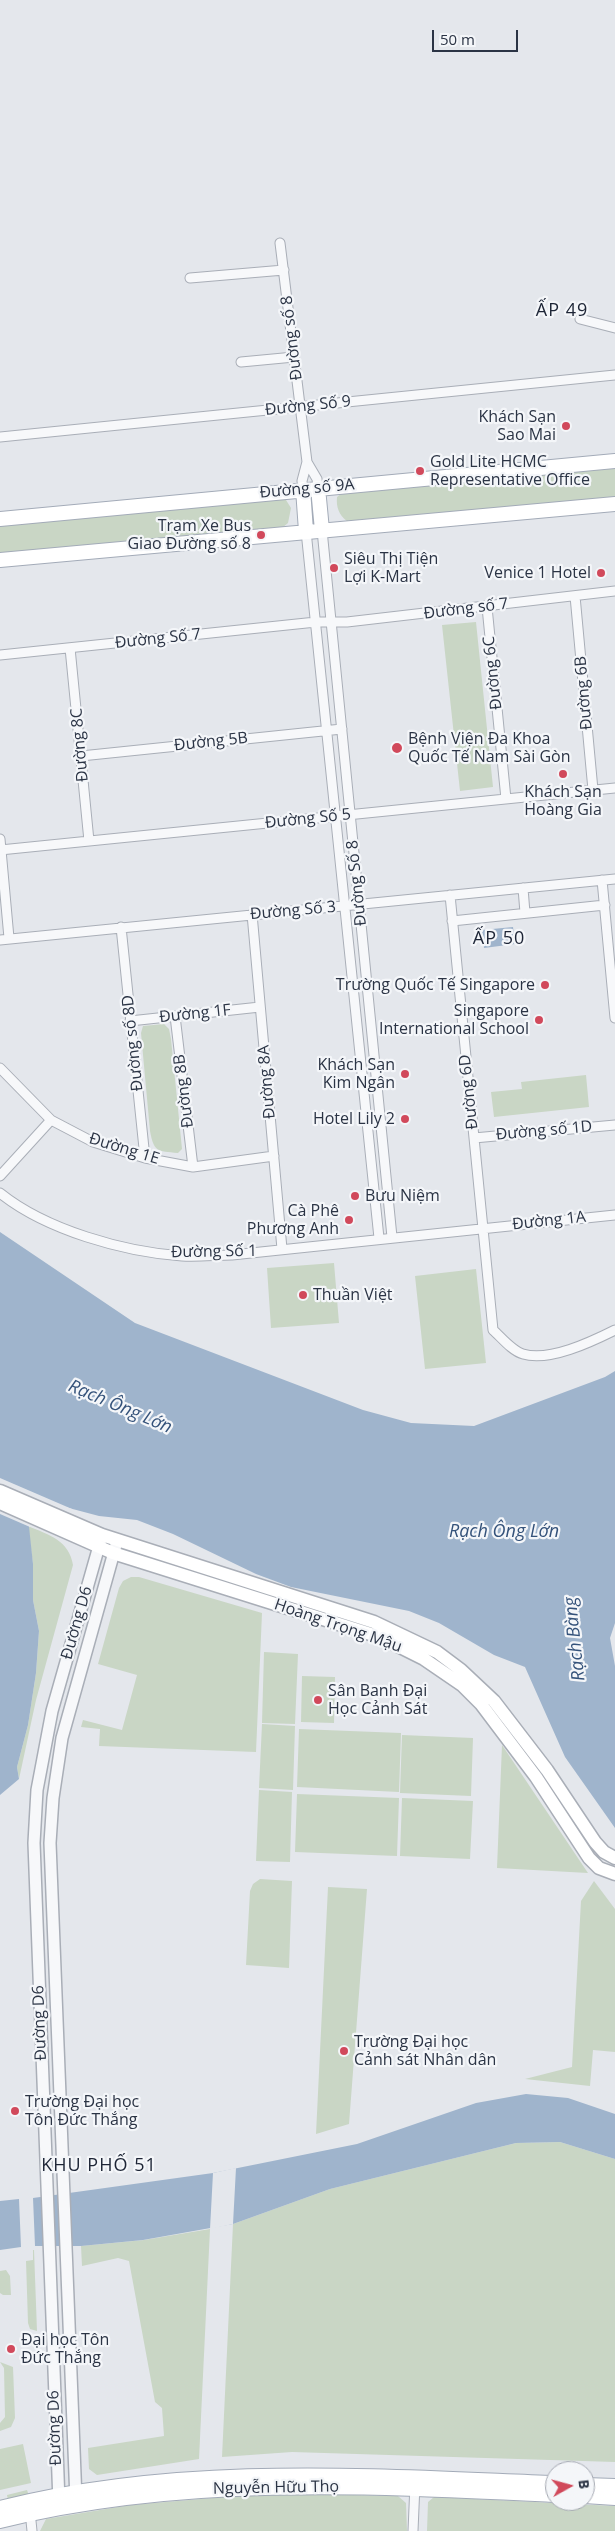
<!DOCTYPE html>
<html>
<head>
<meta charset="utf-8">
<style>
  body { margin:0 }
  #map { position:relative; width:615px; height:2531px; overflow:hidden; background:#e4e7ec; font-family:"Open Sans",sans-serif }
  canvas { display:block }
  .north { position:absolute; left:545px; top:2461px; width:50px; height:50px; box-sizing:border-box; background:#f4f6f9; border:1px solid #a4a8b1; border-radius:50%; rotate:83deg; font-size:14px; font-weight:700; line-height:20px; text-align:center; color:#2b3445 }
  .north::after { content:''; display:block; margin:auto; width:18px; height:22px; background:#d1495b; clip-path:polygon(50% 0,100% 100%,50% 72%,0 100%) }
  .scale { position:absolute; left:432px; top:30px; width:86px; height:22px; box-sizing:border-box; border:2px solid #2b3445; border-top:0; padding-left:6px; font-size:15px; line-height:18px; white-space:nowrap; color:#2b3445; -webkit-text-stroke:4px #f4f6f9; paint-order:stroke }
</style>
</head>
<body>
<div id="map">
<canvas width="615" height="2531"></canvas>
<div class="north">B</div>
<div class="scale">50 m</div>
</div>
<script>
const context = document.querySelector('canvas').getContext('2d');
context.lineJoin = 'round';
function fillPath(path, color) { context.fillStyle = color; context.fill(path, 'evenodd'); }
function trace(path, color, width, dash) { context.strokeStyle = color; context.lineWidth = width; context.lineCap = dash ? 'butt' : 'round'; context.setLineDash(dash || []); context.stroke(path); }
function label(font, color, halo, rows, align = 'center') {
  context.font = font + ' "Open Sans",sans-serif'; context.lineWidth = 4.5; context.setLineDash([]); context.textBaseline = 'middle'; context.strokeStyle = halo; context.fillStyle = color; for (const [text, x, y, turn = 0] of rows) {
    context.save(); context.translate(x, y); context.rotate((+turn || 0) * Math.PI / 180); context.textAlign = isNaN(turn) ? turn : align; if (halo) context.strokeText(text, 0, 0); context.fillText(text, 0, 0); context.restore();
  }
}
fillPath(new Path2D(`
  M 615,467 L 615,497 L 347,521 C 339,515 336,507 337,497 L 343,492 Z
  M 279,498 L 286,500 L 291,508 L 288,523 L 282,528 L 0,556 L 0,526 Z
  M 476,622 L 493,787 L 460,791 L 442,625 Z
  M 164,1024 L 169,1029 L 171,1039 L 182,1149 L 178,1153 C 157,1151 154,1152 150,1131 L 141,1033 L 143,1026 Z
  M 586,1075 L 589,1107 L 494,1117 L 491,1092 L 522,1089 L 521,1082 Z
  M 334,1263 L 339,1323 L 271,1328 L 267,1268 Z
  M 476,1269 L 486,1363 L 425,1369 L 415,1276 Z
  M 28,1526 C 49,1535 69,1540 73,1565 L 36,1700 L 19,1779 L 17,1767 L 28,1725 L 36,1673 L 39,1631 L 33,1600 L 33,1564 Z
  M 131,1577 L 139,1577 L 262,1613 L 256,1752 L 99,1746 L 100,1729 L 81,1727 L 83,1720 L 122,1730 L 137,1675 L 98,1664 L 119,1588 L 123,1581 Z
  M 264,1652 L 298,1654 L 295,1724 L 262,1723 Z
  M 302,1676 L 335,1677 L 334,1723 L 301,1722 Z
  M 262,1724 L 295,1726 L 293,1790 L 259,1788 Z
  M 299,1729 L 401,1733 L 399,1792 L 297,1787 Z
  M 402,1735 L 473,1738 L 471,1796 L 400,1793 Z
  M 502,1745 L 588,1873 L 497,1868 Z
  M 259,1790 L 292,1792 L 290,1862 L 256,1861 Z
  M 297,1794 L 399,1798 L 397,1856 L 295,1852 Z
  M 402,1798 L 473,1801 L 470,1859 L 400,1856 Z
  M 260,1879 L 292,1881 L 289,1968 L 246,1965 L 250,1891 L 253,1884 Z
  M 594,1881 L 615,1909 L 615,2052 L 593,2050 L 590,2086 L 525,2079 L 572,2067 L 581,1901 Z
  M 328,1887 L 367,1889 L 349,2124 L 316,2134 Z
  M 560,2142 L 615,2159 L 615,2462 L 292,2452 L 222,2457 L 233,2224 L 330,2189 L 516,2143 Z
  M 210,2229 L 199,2459 L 97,2475 L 89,2469 L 88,2448 L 164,2436 L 162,2408 L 155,2402 L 129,2261 L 118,2258 L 82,2266 L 81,2246 L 144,2240 Z
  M 33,2250 L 34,2250 L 37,2331 L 30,2329 L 28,2323 L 26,2261 L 33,2260 Z
  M 6,2270 L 10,2276 L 11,2295 L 3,2295 L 0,2293 L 0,2271 Z
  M 0,2362 L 13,2367 L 15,2418 L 11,2427 L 0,2431 L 0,2423 L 5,2417 L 4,2368 Z
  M 23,2444 L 31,2483 L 0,2490 L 0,2449 Z
  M 27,2490 L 29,2496 L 8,2501 L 7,2495 Z
  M 272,2493 L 398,2496 L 406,2503 L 407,2531 L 40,2531 L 46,2519 L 130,2505 Z
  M 434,2497 L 615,2506 L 615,2531 L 427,2531 L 428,2502 Z`), '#c9d6c5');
fillPath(new Path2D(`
  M 513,927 L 515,944 L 484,948 L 482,930 Z
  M 0,1232 L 135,1323 L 363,1410 L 411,1423 L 474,1426 L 605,1377 L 615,1371 L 615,1623 L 610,1638 L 615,1666 L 615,1828 L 565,1757 L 525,1667 L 494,1655 L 439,1623 L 409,1611 L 291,1587 L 256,1574 L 173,1534 L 137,1520 L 99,1516 L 50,1503 L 27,1508 L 33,1564 L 33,1600 L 39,1631 L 36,1673 L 28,1725 L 17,1767 L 19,1779 L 0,1795 Z
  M 526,2094 L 568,2098 L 615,2114 L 615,2159 L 560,2142 L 516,2143 L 330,2189 L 233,2224 L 143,2240 L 81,2246 L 35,2246 L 33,2198 L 213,2173 L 357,2144 L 476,2103 Z
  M 19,2199 L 21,2247 L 0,2250 L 0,2201 Z`), '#9fb4cc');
fillPath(new Path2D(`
  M 0,1478 L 72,1509 L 71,1510 L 50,1506 L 33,1506 L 29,1509 L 30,1527 L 0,1514 Z
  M 236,2168 L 233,2224 L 210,2229 L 213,2173 Z`), '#e4e7ec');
const minor = new Path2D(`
  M 280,243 L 307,462 L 302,481 L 303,489
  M 190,278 L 284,270
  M 580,319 L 615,328
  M 241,362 L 294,357
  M 0,437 L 615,375
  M 307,462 L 317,479 L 318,488
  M 322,530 L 392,1237
  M 306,531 L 379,1238
  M 575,596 L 593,790
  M 487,607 L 506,799
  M 70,648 L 89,841
  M 0,655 L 316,622 L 347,622 L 615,591
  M 81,756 L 342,729
  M 0,839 L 9,938
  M 0,850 L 615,788
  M 602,880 L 615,1018
  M 523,888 L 525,913
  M 450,895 L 493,1330 C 501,1337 512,1351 523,1354 C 549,1362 591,1342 615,1330
  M 252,914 L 282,1249
  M 452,921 L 605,905
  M 121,927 L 145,1158
  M 0,940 L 615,879
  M 175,1016 L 193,1167
  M 130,1021 L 260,1007
  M 0,1068 L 51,1120 L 93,1142 L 145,1158 L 193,1167 L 274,1156
  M 474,1138 L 615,1125
  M 0,1176 L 51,1120
  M 0,1193 C 46,1230 124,1252 182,1256 C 199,1257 216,1255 232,1255 L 615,1215
  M 30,2511 L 32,2531
  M 413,2531 L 415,2484`);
const tertiary = new Path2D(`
  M 76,2500 L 50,1843 L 53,1798 L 62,1738 L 116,1545
  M 59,2502 L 34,1843 L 37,1790 L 52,1711 L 101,1539`);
const secondary = new Path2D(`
  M 0,1491 L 102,1535 L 374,1622 L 437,1652 L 461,1670 L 494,1701 L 547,1770 L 595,1842 L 604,1852 L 615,1858
  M 0,1503 L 113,1553 L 380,1637 L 424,1659 L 462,1685 L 481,1704 L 536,1777 L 589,1858 L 599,1868 L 615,1874`);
const primary = new Path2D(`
  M 318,488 L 322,530
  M 303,489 L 306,531
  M 0,519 L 615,461
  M 0,560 L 615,504
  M 585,2485 L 615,2486
  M 585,2496 L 615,2498
  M 0,2508 C 182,2462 370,2476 555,2483
  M 0,2521 C 182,2476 370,2486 555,2495`);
trace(minor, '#a9aeb7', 11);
trace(tertiary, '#a9aeb7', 14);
trace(secondary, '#a9aeb7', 15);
trace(primary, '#a3abb8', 16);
trace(minor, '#f7f8fa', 9);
trace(tertiary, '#f7f8fa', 11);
trace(secondary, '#fff', 12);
trace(primary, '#fff', 14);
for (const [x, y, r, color] of [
  [566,426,5,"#d1495b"],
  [420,471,5,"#d1495b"],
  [261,535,5,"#d1495b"],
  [334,568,5,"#d1495b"],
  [601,573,5,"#d1495b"],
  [397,748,6,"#d1495b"],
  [563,774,5,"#d1495b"],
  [545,985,5,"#d1495b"],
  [539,1020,5,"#d1495b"],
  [405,1074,5,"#d1495b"],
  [405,1119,5,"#d1495b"],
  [355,1196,5,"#d1495b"],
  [349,1220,5,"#d1495b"],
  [303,1295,5,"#d1495b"],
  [318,1700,5,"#d1495b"],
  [344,2051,5,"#d1495b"],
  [15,2111,5,"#d1495b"],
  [11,2349,5,"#d1495b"]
]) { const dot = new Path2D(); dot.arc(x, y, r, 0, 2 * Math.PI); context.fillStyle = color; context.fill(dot); trace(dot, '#f4f6f9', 2); }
label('16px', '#2b3445', '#f4f6f9', [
  ["Đường số 8",292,338,-97],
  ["Đường Số 9",308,406,-6],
  ["Đường số 9A",307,489,-5],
  ["Đường số 7",466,609,-7],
  ["Đường Số 7",158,639,-6],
  ["Đường 6C",493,673,-96],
  ["Đường 6B",584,693,-95],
  ["Đường 5B",211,742,-6],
  ["Đường 8C",80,745,-95],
  ["Đường Số 5",308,819,-6],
  ["Đường Số 8",357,883,-96],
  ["Đường Số 3",293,911,-5],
  ["Đường 1F",195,1014,-6],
  ["Đường số 8D",133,1043,-96],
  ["Đường 8A",267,1082,-95],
  ["Đường 8B",184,1091,-97],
  ["Đường 6D",469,1092,-96],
  ["Đường số 1D",544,1131,-5],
  ["Đường 1E",124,1149,17],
  ["Đường 1A",549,1221,-6],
  ["Đường Số 1",214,1252,-1],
  ["Đường D6",77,1623,-74],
  ["Hoàng Trọng Mậu",338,1626,19],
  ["Đường D6",40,2023,-92],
  ["Đường D6",55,2428,-92],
  ["Nguyễn Hữu Thọ",276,2488,-1]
]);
label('16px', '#2b3445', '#f4f6f9', [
  ["Khách Sạn",556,417,"right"],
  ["Sao Mai",556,435,"right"],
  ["Gold Lite HCMC",430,462],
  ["Representative Office",430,480],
  ["Trạm Xe Bus",251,526,"right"],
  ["Giao Đường số 8",251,544,"right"],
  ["Siêu Thị Tiện",344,559],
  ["Lợi K-Mart",344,577],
  ["Venice 1 Hotel",591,573,"right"],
  ["Bệnh Viện Đa Khoa",408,739],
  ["Quốc Tế Nam Sài Gòn",408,757],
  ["Khách Sạn",563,792,"center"],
  ["Hoàng Gia",563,810,"center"],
  ["Trường Quốc Tế Singapore",535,985,"right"],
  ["Singapore",529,1011,"right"],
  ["International School",529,1029,"right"],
  ["Khách Sạn",395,1065,"right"],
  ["Kim Ngân",395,1083,"right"],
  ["Hotel Lily 2",395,1119,"right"],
  ["Bưu Niệm",365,1196],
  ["Cà Phê",339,1211,"right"],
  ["Phương Anh",339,1229,"right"],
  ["Thuần Việt",313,1295],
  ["Sân Banh Đại",328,1691],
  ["Học Cảnh Sát",328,1709],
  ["Trường Đại học",354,2042],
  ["Cảnh sát Nhân dân",354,2060],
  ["Trường Đại học",25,2102],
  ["Tôn Đức Thắng",25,2120],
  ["Đại học Tôn",21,2340],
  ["Đức Thắng",21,2358]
], 'left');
context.letterSpacing = '1px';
label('18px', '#1d2536', '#f4f6f9', [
  ["ẤP 49",562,311],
  ["ẤP 50",499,939],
  ["KHU PHỐ 51",99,2166]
]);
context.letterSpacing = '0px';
label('italic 18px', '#34527a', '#f4f6f9', [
  ["Rạch Ông Lớn",120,1407,23],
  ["Rạch Ông Lớn",504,1532],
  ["Rạch Bàng",575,1639,-96]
]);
</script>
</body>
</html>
